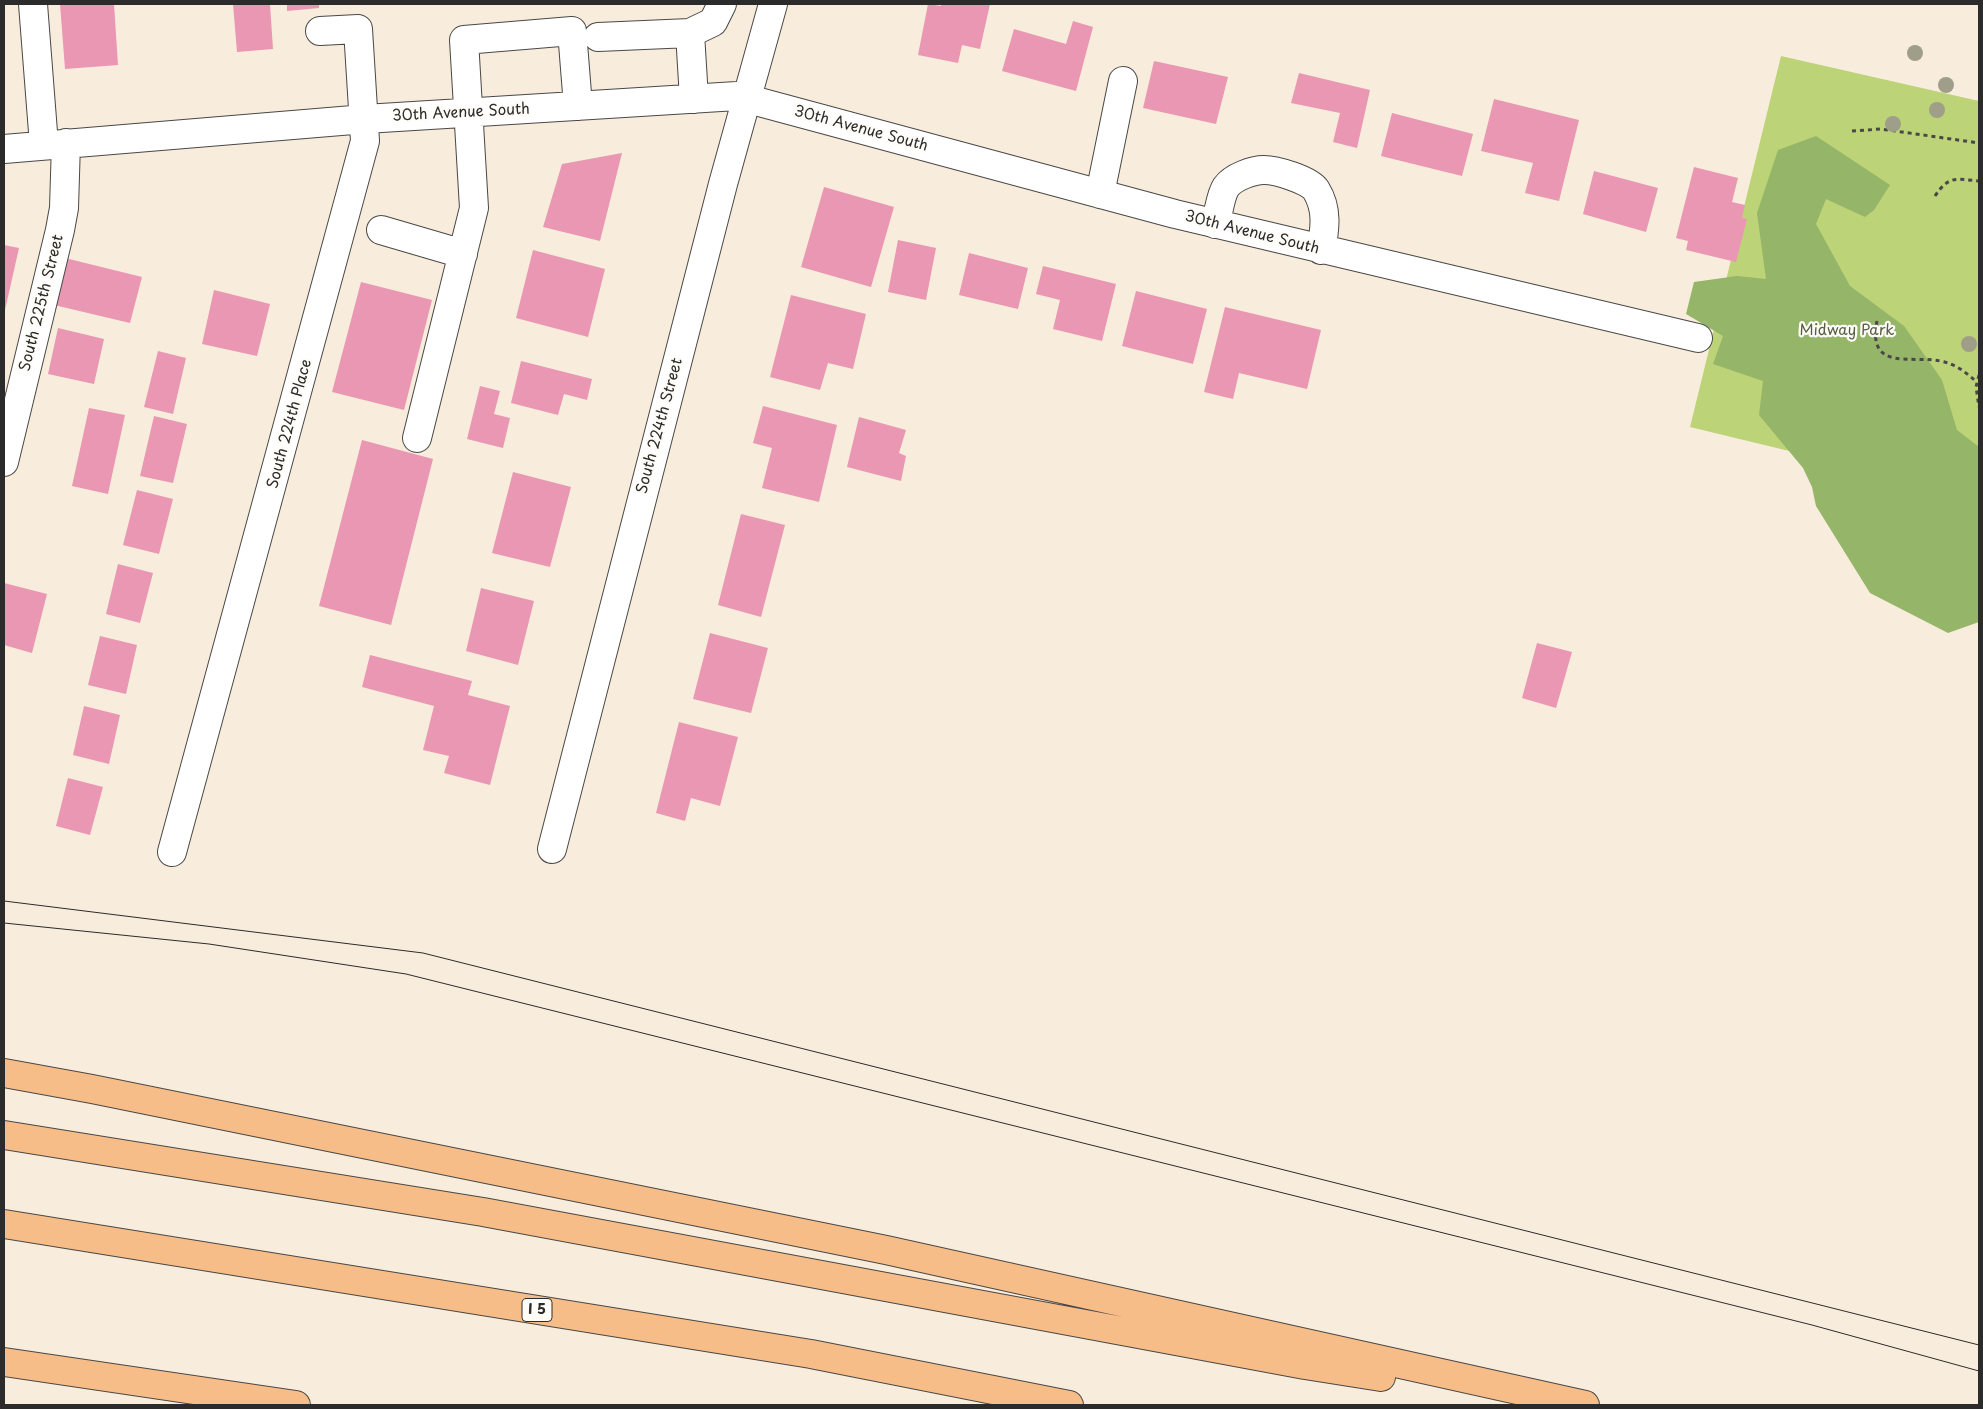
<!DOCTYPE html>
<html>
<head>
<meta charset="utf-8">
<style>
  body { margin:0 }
  #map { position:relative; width:1983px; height:1409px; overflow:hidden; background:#f8eddd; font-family:"Playpen Sans",sans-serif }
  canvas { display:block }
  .frame { position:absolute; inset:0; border:5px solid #2b2b2b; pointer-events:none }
</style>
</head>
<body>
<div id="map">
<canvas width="1983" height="1409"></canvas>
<div class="frame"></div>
</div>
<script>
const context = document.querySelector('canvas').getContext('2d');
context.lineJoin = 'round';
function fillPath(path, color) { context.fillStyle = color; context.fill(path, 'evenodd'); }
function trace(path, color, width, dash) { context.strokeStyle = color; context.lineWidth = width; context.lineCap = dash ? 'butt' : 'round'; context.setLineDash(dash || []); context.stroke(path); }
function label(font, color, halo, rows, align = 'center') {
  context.font = font + ' "Playpen Sans",sans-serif'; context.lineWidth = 4.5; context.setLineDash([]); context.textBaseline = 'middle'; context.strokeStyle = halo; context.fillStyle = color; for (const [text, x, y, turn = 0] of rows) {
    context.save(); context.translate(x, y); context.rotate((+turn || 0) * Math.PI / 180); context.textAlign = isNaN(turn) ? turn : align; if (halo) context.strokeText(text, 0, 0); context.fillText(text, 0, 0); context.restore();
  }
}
fillPath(new Path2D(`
  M 1781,56 L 1979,101 L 1979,497 L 1690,427 Z`), '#bcd377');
fillPath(new Path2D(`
  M 1816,136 L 1890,185 L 1874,210 L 1865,217 L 1826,199 L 1816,224 L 1850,286 L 1904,326 L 1942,380 L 1957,430 L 1979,447 L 1979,622 L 1948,633 L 1870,593 L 1816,506 L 1812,487 L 1803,468 L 1759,415 L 1763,381 L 1713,364 L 1723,336 L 1686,314 L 1694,282 L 1737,276 L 1766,279 L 1757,213 L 1778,150 Z`), '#95b568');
fillPath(new Path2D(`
  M 60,4 L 114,4 L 118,65 L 65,69 Z
  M 233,4 L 270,4 L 273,49 L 237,52 Z
  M 287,4 L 319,4 L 319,8 L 287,11 Z
  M 928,4 L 941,6 L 941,4 L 990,4 L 980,49 L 962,45 L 958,63 L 918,55 Z
  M 1073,21 L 1093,27 L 1076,91 L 1002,71 L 1014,29 L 1066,44 Z
  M 1154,61 L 1228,77 L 1216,124 L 1143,108 Z
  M 1299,73 L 1370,90 L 1357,148 L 1333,142 L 1340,113 L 1291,103 Z
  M 1494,99 L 1579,120 L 1559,201 L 1525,193 L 1533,163 L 1481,151 Z
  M 1392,113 L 1473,134 L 1462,176 L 1381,156 Z
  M 622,153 L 600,241 L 543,227 L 562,164 Z
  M 1694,167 L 1738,178 L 1732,202 L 1745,205 L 1742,218 L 1747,219 L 1736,262 L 1686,250 L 1688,241 L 1676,238 Z
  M 1594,171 L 1658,188 L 1646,232 L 1583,214 Z
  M 824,187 L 894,207 L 871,287 L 801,267 Z
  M 898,240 L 936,248 L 926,300 L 888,292 Z
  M 4,245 L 19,248 L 5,310 L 4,310 Z
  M 533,250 L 605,269 L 588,337 L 516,318 Z
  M 969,253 L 1028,268 L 1018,309 L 959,295 Z
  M 65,258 L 142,277 L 130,323 L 54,305 Z
  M 1043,266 L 1116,284 L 1102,341 L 1053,329 L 1060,300 L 1036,294 Z
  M 361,282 L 432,300 L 404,410 L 332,392 Z
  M 214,290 L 270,304 L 257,356 L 202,344 Z
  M 1136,291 L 1207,309 L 1193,364 L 1122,346 Z
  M 791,295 L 866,314 L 853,369 L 828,363 L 820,390 L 770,377 Z
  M 1225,307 L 1321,330 L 1307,389 L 1239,373 L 1233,399 L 1204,392 Z
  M 58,328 L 104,339 L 94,384 L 48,374 Z
  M 158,351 L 186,358 L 173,414 L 144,407 Z
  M 521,361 L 592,379 L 587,400 L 564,394 L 558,415 L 511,403 Z
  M 480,386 L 500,391 L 494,414 L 510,418 L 503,448 L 467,439 Z
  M 763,406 L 837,425 L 819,502 L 762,488 L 772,448 L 753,443 Z
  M 89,408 L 125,415 L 108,494 L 72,486 Z
  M 154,416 L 187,424 L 173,483 L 140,476 Z
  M 859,417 L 906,430 L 899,453 L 906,456 L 901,481 L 847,467 Z
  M 362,440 L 433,459 L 391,625 L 319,606 Z
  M 513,472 L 571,487 L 550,567 L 492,553 Z
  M 137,490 L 173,499 L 159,554 L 123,545 Z
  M 741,514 L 785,525 L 761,617 L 718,605 Z
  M 118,564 L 153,573 L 140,623 L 106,614 Z
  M 4,583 L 47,594 L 32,653 L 4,645 Z
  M 481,588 L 534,601 L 518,665 L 466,651 Z
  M 710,633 L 768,648 L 751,713 L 693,699 Z
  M 100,636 L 137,645 L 126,694 L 88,685 Z
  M 1537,643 L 1572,652 L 1556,708 L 1522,698 Z
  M 370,655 L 472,681 L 468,695 L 510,706 L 490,785 L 444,773 L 449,756 L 423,750 L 434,706 L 362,687 Z
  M 84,706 L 120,715 L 109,764 L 73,755 Z
  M 679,722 L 738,737 L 720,806 L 691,798 L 685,821 L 656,813 Z
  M 68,778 L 103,787 L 90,835 L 56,826 Z`), '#e997b2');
const minor = new Path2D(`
  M 33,4 L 44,145
  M 690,33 L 694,99
  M 598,37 L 690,33 L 713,22 L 722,4
  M 4,149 L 365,119 L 737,96 L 1175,214 L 1698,338
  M 1100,194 L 1123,81
  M 1215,224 C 1219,213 1220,196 1226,187 C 1233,177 1253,170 1264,170 C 1276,170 1310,180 1316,190 C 1328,209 1325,229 1321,250
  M 381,230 L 463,254
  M 417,438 L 474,208 L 464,40 L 572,31 L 578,106
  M 4,462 L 60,230 L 64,208 L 66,143
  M 552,849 L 723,184 L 773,4
  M 172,852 L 365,141 L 358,29 L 320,31`);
const highway = new Path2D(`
  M 4,1073 L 92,1089 L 886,1250 L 1585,1405
  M 4,1135 L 483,1212 L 1305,1365 L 1381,1377
  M 4,1224 L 811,1354 L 1069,1405
  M 4,1362 L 296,1405`);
trace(minor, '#4a4846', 30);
trace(highway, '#4a4846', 30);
trace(new Path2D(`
  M 1852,131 L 1881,129 L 1979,143
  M 1935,196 C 1949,175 1956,179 1979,181
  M 1877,321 C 1867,372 1911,355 1940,361 C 1956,364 1965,372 1977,382
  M 1979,375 L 1976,387 L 1979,407`), '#4a4846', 3, [4, 4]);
trace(minor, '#fff', 28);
trace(highway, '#f7bd88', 28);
trace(new Path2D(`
  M 4,901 L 423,953 L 1979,1345
  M 4,923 L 209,944 L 406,974 L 1812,1325 L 1979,1371`), '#2b2b2b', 1);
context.fillStyle = '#9f9e88';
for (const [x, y] of [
  [1915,53],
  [1946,85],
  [1937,110],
  [1893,124],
  [1969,344]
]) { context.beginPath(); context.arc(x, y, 8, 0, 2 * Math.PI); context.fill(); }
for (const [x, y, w] of [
  [537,1310,30]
]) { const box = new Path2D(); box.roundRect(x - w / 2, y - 11.5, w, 23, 4); context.fillStyle = '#fdfcf7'; context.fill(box); trace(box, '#2b2b2b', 1); }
label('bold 14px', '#2b2b2b', null, [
  ["I 5",537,1310]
]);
label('15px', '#2b2b2b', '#fdfcf7', [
  ["30th Avenue South",461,113,-3],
  ["30th Avenue South",861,129,15],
  ["30th Avenue South",1252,233,14],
  ["South 225th Street",42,303,-76],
  ["South 224th Place",290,424,-75],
  ["South 224th Street",660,426,-75]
]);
label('15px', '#565d42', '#fdfcf7', [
  ["Midway Park",1847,331]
]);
</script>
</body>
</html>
